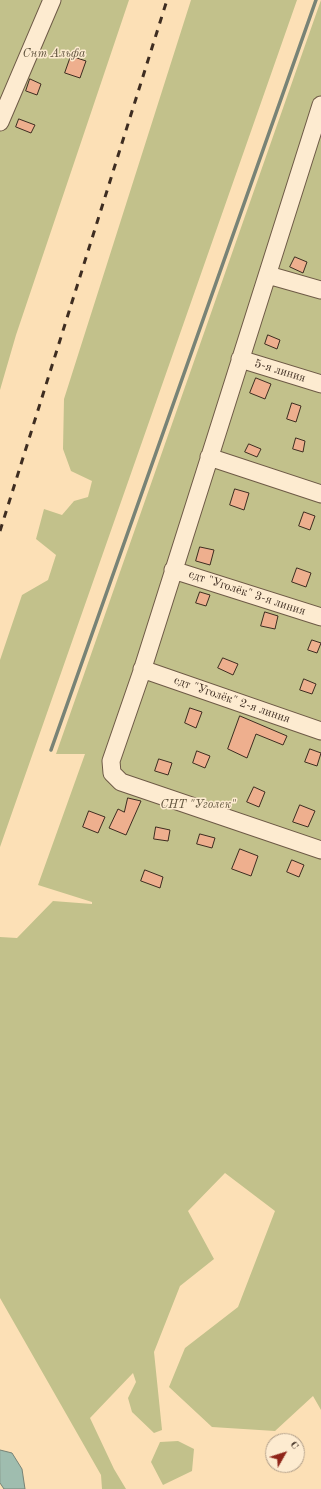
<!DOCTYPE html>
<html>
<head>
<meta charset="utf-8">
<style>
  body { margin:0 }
  #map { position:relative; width:321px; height:1489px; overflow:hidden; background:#fce0b6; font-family:"Old Standard TT",serif }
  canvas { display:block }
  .north { position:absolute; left:265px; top:1433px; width:40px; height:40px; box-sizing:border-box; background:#fdebd0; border:1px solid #b19f8a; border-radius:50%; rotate:51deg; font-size:11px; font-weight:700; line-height:16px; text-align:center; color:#3e2d21 }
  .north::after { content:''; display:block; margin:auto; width:14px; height:18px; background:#8f2418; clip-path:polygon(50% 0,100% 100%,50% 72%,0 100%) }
</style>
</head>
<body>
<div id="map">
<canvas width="321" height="1489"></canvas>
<div class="north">С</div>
</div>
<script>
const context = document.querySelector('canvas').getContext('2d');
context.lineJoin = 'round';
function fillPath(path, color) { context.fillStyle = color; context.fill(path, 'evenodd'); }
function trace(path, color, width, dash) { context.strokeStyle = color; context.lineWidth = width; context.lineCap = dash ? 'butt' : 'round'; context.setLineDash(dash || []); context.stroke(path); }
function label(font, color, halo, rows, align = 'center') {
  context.font = font + ' "Old Standard TT",serif'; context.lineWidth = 3; context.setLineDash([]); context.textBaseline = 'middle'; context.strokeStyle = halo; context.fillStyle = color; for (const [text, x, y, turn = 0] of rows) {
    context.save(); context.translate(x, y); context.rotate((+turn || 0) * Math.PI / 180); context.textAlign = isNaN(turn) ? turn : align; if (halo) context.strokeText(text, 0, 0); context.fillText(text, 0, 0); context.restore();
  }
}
fillPath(new Path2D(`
  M 0,0 L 129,0 L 16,335 L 0,390 Z
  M 191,0 L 297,0 L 0,847 L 0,660 L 22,595 L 48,580 L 56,555 L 36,539 L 44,509 L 62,515 L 74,501 L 88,497 L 92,481 L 71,471 L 63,449 L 64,399 Z
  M 321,0 L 321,1410 L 313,1396 L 275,1431 L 212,1427 L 169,1387 L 185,1348 L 238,1307 L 275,1211 L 225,1173 L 188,1211 L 214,1259 L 180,1286 L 154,1352 L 162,1430 L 154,1433 L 132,1412 L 128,1398 L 136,1382 L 133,1373 L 90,1418 L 114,1469 L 126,1489 L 102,1489 L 101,1475 L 0,1298 L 0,937 L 17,938 L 53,901 L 92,904 L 92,902 L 38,885 L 85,754 L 56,754 Z
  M 178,1441 L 194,1449 L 192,1471 L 163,1485 L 151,1462 L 160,1442 Z`), '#c2c18b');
const water = new Path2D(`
  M 0,1450 L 12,1453 L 22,1469 L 25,1489 L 4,1489 L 0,1483 Z`);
fillPath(water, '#9fbdaf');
trace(water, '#788376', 1);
trace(new Path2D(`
  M 51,750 L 316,0`), '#788376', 3.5);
const building = new Path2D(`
  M 71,56 L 86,61 L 80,78 L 65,73 Z
  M 30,79 L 41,84 L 37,95 L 26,91 Z
  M 19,119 L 35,125 L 31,133 L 16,127 Z
  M 295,257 L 307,262 L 303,273 L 290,267 Z
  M 268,335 L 280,340 L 277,349 L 265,344 Z
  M 256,378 L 271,384 L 265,399 L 250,393 Z
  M 292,403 L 301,406 L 296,422 L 287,419 Z
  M 296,438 L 305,441 L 303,452 L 293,449 Z
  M 249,444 L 261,449 L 257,457 L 245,452 Z
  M 235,489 L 249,493 L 244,510 L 230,505 Z
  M 304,512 L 315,516 L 310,530 L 299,526 Z
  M 200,547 L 214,550 L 210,565 L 196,561 Z
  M 297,568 L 311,573 L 306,587 L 292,582 Z
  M 200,592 L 210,595 L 206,606 L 196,603 Z
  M 265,612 L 278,616 L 275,629 L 261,626 Z
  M 312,640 L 321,643 L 317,653 L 308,650 Z
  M 223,658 L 238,664 L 233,675 L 218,668 Z
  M 304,679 L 316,684 L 312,694 L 300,690 Z
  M 190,708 L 202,712 L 196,728 L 185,723 Z
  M 240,716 L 287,736 L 283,745 L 256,734 L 247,758 L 228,749 Z
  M 310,749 L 321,753 L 317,766 L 305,762 Z
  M 197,751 L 210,756 L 205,768 L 193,763 Z
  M 159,759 L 172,763 L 168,775 L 155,771 Z
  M 254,787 L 265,792 L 259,807 L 247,802 Z
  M 128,798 L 141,801 L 126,835 L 109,828 L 118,809 L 124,812 Z
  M 300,805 L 315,811 L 308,827 L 293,822 Z
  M 89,811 L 105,817 L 98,833 L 83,827 Z
  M 156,827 L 170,830 L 168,841 L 154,839 Z
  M 200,834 L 215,838 L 212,848 L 197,844 Z
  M 240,849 L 258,856 L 251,876 L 232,869 Z
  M 292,860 L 304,865 L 299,877 L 287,872 Z
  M 145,870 L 163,877 L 160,888 L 141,881 Z`);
fillPath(building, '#eeaf8e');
trace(building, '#3e2d21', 1);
const minor = new Path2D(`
  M 321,105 L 141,674 L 111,761 L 112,773 L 121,782 L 321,850
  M 0,122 L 52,0
  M 268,275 L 321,290
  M 240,359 L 321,384
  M 209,457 L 321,494
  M 173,570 L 321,617
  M 142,669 L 321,731`);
trace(minor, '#6e5a46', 19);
trace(minor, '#fdebd0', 17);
trace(new Path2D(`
  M 0,531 L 167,0`), '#3e2d21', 3, [7, 7]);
label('italic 12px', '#5f523c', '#fdebd0', [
  ["Снт Альфа",54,54],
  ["СНТ \"Уголек\"",198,805]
]);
label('12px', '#3e2d21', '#fdebd0', [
  ["5-я линия",280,371,17],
  ["сдт \"Уголёк\" 3-я линия",247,593,18],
  ["сдт \"Уголёк\" 2-я линия",232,700,19]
]);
</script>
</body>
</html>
